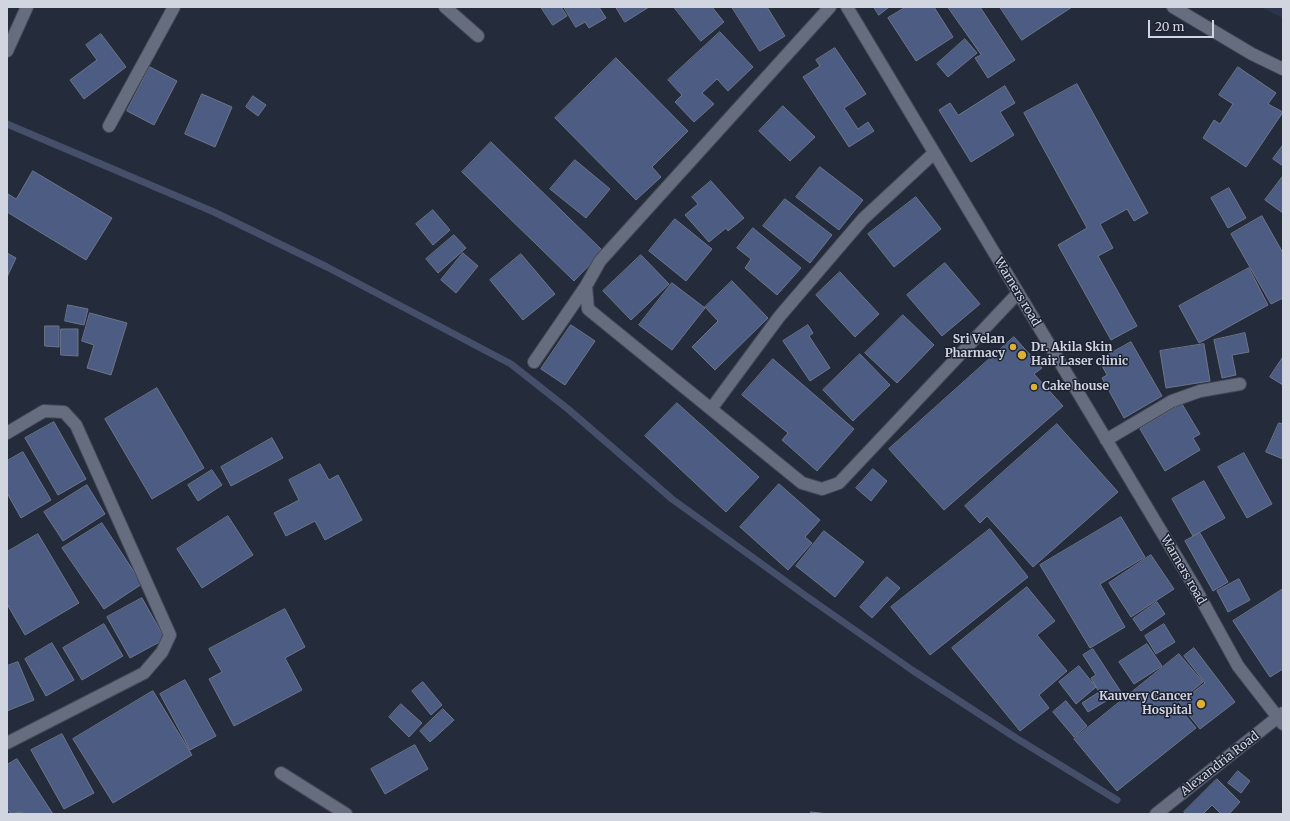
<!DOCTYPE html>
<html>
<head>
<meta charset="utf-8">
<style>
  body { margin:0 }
  #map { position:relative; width:1290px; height:821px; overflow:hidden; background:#242b3b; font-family:Merriweather,serif }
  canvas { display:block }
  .frame { position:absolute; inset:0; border:8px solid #d0d5e0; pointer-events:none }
  .scale { position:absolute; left:1148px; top:20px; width:66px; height:18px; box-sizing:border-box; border:2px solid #d0d5e0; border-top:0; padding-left:5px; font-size:12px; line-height:14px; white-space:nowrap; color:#d0d5e0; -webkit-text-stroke:3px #1b2131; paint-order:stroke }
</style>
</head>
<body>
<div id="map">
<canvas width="1290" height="821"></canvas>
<div class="frame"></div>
<div class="scale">20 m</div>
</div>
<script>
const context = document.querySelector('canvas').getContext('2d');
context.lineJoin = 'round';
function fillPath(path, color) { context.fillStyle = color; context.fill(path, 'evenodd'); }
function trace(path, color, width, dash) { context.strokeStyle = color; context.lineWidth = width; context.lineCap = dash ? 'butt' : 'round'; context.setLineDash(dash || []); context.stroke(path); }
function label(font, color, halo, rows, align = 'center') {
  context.font = font + ' Merriweather,serif'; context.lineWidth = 3; context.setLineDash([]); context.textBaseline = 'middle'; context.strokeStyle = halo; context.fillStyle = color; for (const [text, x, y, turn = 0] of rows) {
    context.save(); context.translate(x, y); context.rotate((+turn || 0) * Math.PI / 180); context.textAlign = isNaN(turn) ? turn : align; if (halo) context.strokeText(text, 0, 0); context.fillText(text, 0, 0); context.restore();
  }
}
fillPath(new Path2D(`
  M 1260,7 L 1283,7 L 1283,18 Z`), '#2b344a');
trace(new Path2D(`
  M 7,124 L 214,212 L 327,267 L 511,364 L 568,409 L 672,499 L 806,596 L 912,670 L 1016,738 L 1117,800`), '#464f6a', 7);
const building = new Path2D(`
  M 541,7 L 561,7 L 567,16 L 553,25 Z
  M 564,7 L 599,7 L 606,18 L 589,28 L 585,22 L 576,27 Z
  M 616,7 L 649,7 L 625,22 Z
  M 674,7 L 712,7 L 724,22 L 701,41 Z
  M 732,7 L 767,7 L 785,36 L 760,51 Z
  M 874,7 L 889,7 L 879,15 Z
  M 906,7 L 934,7 L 953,37 L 916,61 L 888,18 Z
  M 948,7 L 980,7 L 1015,60 L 988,78 L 975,58 L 981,55 Z
  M 1000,7 L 1072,7 L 1022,40 Z
  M 720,32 L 753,67 L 728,91 L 717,79 L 702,93 L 714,104 L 694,122 L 675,102 L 682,95 L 668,80 Z
  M 101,34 L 126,67 L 84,99 L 70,80 L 97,60 L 86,45 Z
  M 965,39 L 977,53 L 948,77 L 937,64 Z
  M 835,48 L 866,94 L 844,108 L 858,129 L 868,122 L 874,131 L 849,147 L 803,77 L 820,66 L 816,60 Z
  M 616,58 L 688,131 L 652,167 L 661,177 L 636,200 L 555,118 Z
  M 150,67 L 177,81 L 154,125 L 127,111 Z
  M 1238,67 L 1276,93 L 1268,104 L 1283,112 L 1246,167 L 1203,138 L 1214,120 L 1220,124 L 1233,104 L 1219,95 Z
  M 1077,84 L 1148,213 L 1134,221 L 1127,209 L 1100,224 L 1113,248 L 1098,256 L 1137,326 L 1111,340 L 1058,245 L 1087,228 L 1024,113 Z
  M 1005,86 L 1015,103 L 1000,112 L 1014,135 L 971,162 L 939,110 L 950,103 L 958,115 Z
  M 202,94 L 232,107 L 215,147 L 185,134 Z
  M 253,96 L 266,105 L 258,116 L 246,107 Z
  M 783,106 L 815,137 L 790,161 L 759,131 Z
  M 491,142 L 603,251 L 574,281 L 462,172 Z
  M 1283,145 L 1283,166 L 1273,159 Z
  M 575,160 L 610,189 L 586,218 L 550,189 Z
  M 820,167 L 863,200 L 839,230 L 796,197 Z
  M 33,171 L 112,218 L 86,260 L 7,212 L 8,194 L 16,199 Z
  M 1283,176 L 1283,213 L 1265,200 Z
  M 711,181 L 744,218 L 728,231 L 726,228 L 709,242 L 685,215 L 698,204 L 692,197 Z
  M 1229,188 L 1246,218 L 1228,228 L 1211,198 Z
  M 916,197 L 941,229 L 894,267 L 868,234 Z
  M 785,199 L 832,235 L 810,263 L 763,226 Z
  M 433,210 L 450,230 L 433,245 L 416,224 Z
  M 1262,216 L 1283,253 L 1283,298 L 1271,304 L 1231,234 Z
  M 675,219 L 712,249 L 686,281 L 649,251 Z
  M 753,228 L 801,268 L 777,295 L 745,268 L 751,259 L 737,248 Z
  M 454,235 L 466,248 L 438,273 L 426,259 Z
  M 7,253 L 16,258 L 7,277 Z
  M 463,253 L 478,266 L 456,293 L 441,280 Z
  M 521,254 L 555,294 L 523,320 L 490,280 Z
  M 641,255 L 669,284 L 631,320 L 603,291 Z
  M 945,263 L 980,304 L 942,336 L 907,295 Z
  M 1249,268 L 1268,305 L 1199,343 L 1179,306 Z
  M 840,272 L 879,314 L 855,337 L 816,295 Z
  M 732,281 L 768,318 L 715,370 L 692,347 L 718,321 L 705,307 Z
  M 672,283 L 705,308 L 672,350 L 639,325 Z
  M 68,305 L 88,309 L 84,325 L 65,321 Z
  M 90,313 L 127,323 L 111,375 L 87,368 L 94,345 L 82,341 Z
  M 903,315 L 934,345 L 897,383 L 865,353 Z
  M 571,325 L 595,341 L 565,385 L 541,369 Z
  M 808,325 L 813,333 L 809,336 L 830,368 L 810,381 L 783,341 Z
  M 45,326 L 59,326 L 59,347 L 45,346 Z
  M 61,329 L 78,329 L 78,356 L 61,355 Z
  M 1245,333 L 1249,352 L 1232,355 L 1236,375 L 1222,378 L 1214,340 Z
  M 1014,337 L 1042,368 L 1034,374 L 1063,406 L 944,510 L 889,449 Z
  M 1131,342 L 1162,396 L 1124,418 L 1102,378 L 1107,375 L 1099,360 Z
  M 1204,344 L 1210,381 L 1166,388 L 1160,351 Z
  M 860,354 L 890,385 L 853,421 L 823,390 Z
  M 1283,357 L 1283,385 L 1270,377 Z
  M 773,359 L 854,429 L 817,471 L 782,440 L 788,433 L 742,395 Z
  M 157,388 L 204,468 L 152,499 L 105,419 Z
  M 677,403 L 759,477 L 726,512 L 645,436 Z
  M 1182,404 L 1200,434 L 1193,438 L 1200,450 L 1165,471 L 1140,429 Z
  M 54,422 L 86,479 L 58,495 L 25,438 Z
  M 1279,423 L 1283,424 L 1283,459 L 1266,452 Z
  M 1057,424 L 1118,492 L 1033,567 L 987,516 L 980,523 L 965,506 Z
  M 272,438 L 283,458 L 231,486 L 221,467 Z
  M 23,452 L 51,500 L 21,518 L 7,493 L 7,461 Z
  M 1244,453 L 1272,504 L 1247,518 L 1218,467 Z
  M 320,464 L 329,480 L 338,475 L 362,520 L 325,540 L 315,521 L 286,536 L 274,513 L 299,500 L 289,480 Z
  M 873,469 L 887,481 L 871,501 L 856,488 Z
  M 212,470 L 222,485 L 198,501 L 188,485 Z
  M 1204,481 L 1225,518 L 1193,536 L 1172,499 Z
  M 779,484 L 820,520 L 805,537 L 812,543 L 788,570 L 740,527 Z
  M 87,485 L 105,514 L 63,541 L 44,512 Z
  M 228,516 L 253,555 L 202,588 L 177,549 Z
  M 1121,517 L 1145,557 L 1100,584 L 1125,627 L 1090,648 L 1040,565 Z
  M 102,523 L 142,584 L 104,609 L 62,548 Z
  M 990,529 L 1028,577 L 930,655 L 891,607 Z
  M 824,531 L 864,562 L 835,597 L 796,566 Z
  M 1200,533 L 1228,582 L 1213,591 L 1185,541 Z
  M 38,534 L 79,603 L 25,635 L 7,604 L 7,552 Z
  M 1151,555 L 1174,589 L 1131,617 L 1109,583 Z
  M 887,577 L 900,588 L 872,618 L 860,607 Z
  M 1239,579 L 1250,600 L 1228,612 L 1217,591 Z
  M 1027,587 L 1055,621 L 1037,635 L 1067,671 L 1039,695 L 1049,708 L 1020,731 L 952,648 Z
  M 1283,589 L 1283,669 L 1270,677 L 1233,621 Z
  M 142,598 L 165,639 L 130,658 L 107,617 Z
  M 1157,602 L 1165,614 L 1141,631 L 1133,619 Z
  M 285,609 L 305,647 L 285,658 L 302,690 L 234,726 L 209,679 L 222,672 L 209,649 Z
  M 104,624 L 123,656 L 82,680 L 63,648 Z
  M 1164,624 L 1175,642 L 1156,654 L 1145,636 Z
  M 52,643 L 74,680 L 46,696 L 25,659 Z
  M 1147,644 L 1162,666 L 1134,684 L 1119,662 Z
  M 1194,648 L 1235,702 L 1200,729 L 1179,703 L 1205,683 L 1184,656 Z
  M 1093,649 L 1121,692 L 1088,712 L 1082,703 L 1099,692 L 1091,678 L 1096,675 L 1083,655 Z
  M 1179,654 L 1203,682 L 1176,704 L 1196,728 L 1117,791 L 1074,739 Z
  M 18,662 L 34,700 L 7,711 L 7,666 Z
  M 1079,666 L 1096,687 L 1076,704 L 1059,682 Z
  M 185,680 L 216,736 L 190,750 L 160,694 Z
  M 423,682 L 442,705 L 431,715 L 412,691 Z
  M 153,691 L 192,755 L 113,803 L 73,739 Z
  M 1066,701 L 1087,726 L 1074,737 L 1053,712 Z
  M 401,704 L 422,723 L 409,737 L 389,717 Z
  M 443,709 L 454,720 L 430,742 L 420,731 Z
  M 62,734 L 94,793 L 64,809 L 31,750 Z
  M 415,745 L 428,769 L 385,794 L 371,769 Z
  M 17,759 L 53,814 L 23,814 L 22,812 L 11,814 L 7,809 L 7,765 Z
  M 1238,771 L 1250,781 L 1241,793 L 1228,783 Z
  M 1217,779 L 1240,802 L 1229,814 L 1221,814 L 1212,805 L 1203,814 L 1186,814 L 1184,812 Z
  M 811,812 L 829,814 L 811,814 Z`);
fillPath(building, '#4c5c83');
trace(building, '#6d7588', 1);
const minor = new Path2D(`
  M 445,7 L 478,36
  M 830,7 L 600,261 L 586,286 L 588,309 L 802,483 L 822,489 L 839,483 L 1018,293
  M 847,7 L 1194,586 L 1238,666 L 1283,724
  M 1173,7 L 1252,54 L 1283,69
  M 7,51 L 27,7
  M 109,126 L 174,7
  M 534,362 L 586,286
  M 711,409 L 779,317 L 863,219 L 934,153
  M 7,433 L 44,411 L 64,412 L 76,425 L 170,635 L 162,652 L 144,673 L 7,743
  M 1106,440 L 1172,401 L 1200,391 L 1240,384
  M 281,773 L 346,814
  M 1156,814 L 1283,713`);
trace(minor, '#444957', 14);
trace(minor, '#656d7f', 12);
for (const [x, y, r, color] of [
  [1013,347,4,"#deb133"],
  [1022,355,5,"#deb133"],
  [1034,387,4,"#deb133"],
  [1201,704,5,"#deb133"]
]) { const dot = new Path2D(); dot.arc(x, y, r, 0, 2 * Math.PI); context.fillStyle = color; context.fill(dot); trace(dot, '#1b2131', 1.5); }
label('12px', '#d0d5e0', '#1b2131', [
  ["Warners road",1017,292,59],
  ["Warners road",1183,570,60],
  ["Alexandria Road",1220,764,-38]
]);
label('bold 12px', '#d0d5e0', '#1b2131', [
  ["Sri Velan",1005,340],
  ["Pharmacy",1005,354],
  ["Dr. Akila Skin",1031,348,"left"],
  ["Hair Laser clinic",1031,362,"left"],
  ["Cake house",1042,387,"left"],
  ["Kauvery Cancer",1192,697],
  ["Hospital",1192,711]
], 'right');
</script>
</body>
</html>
